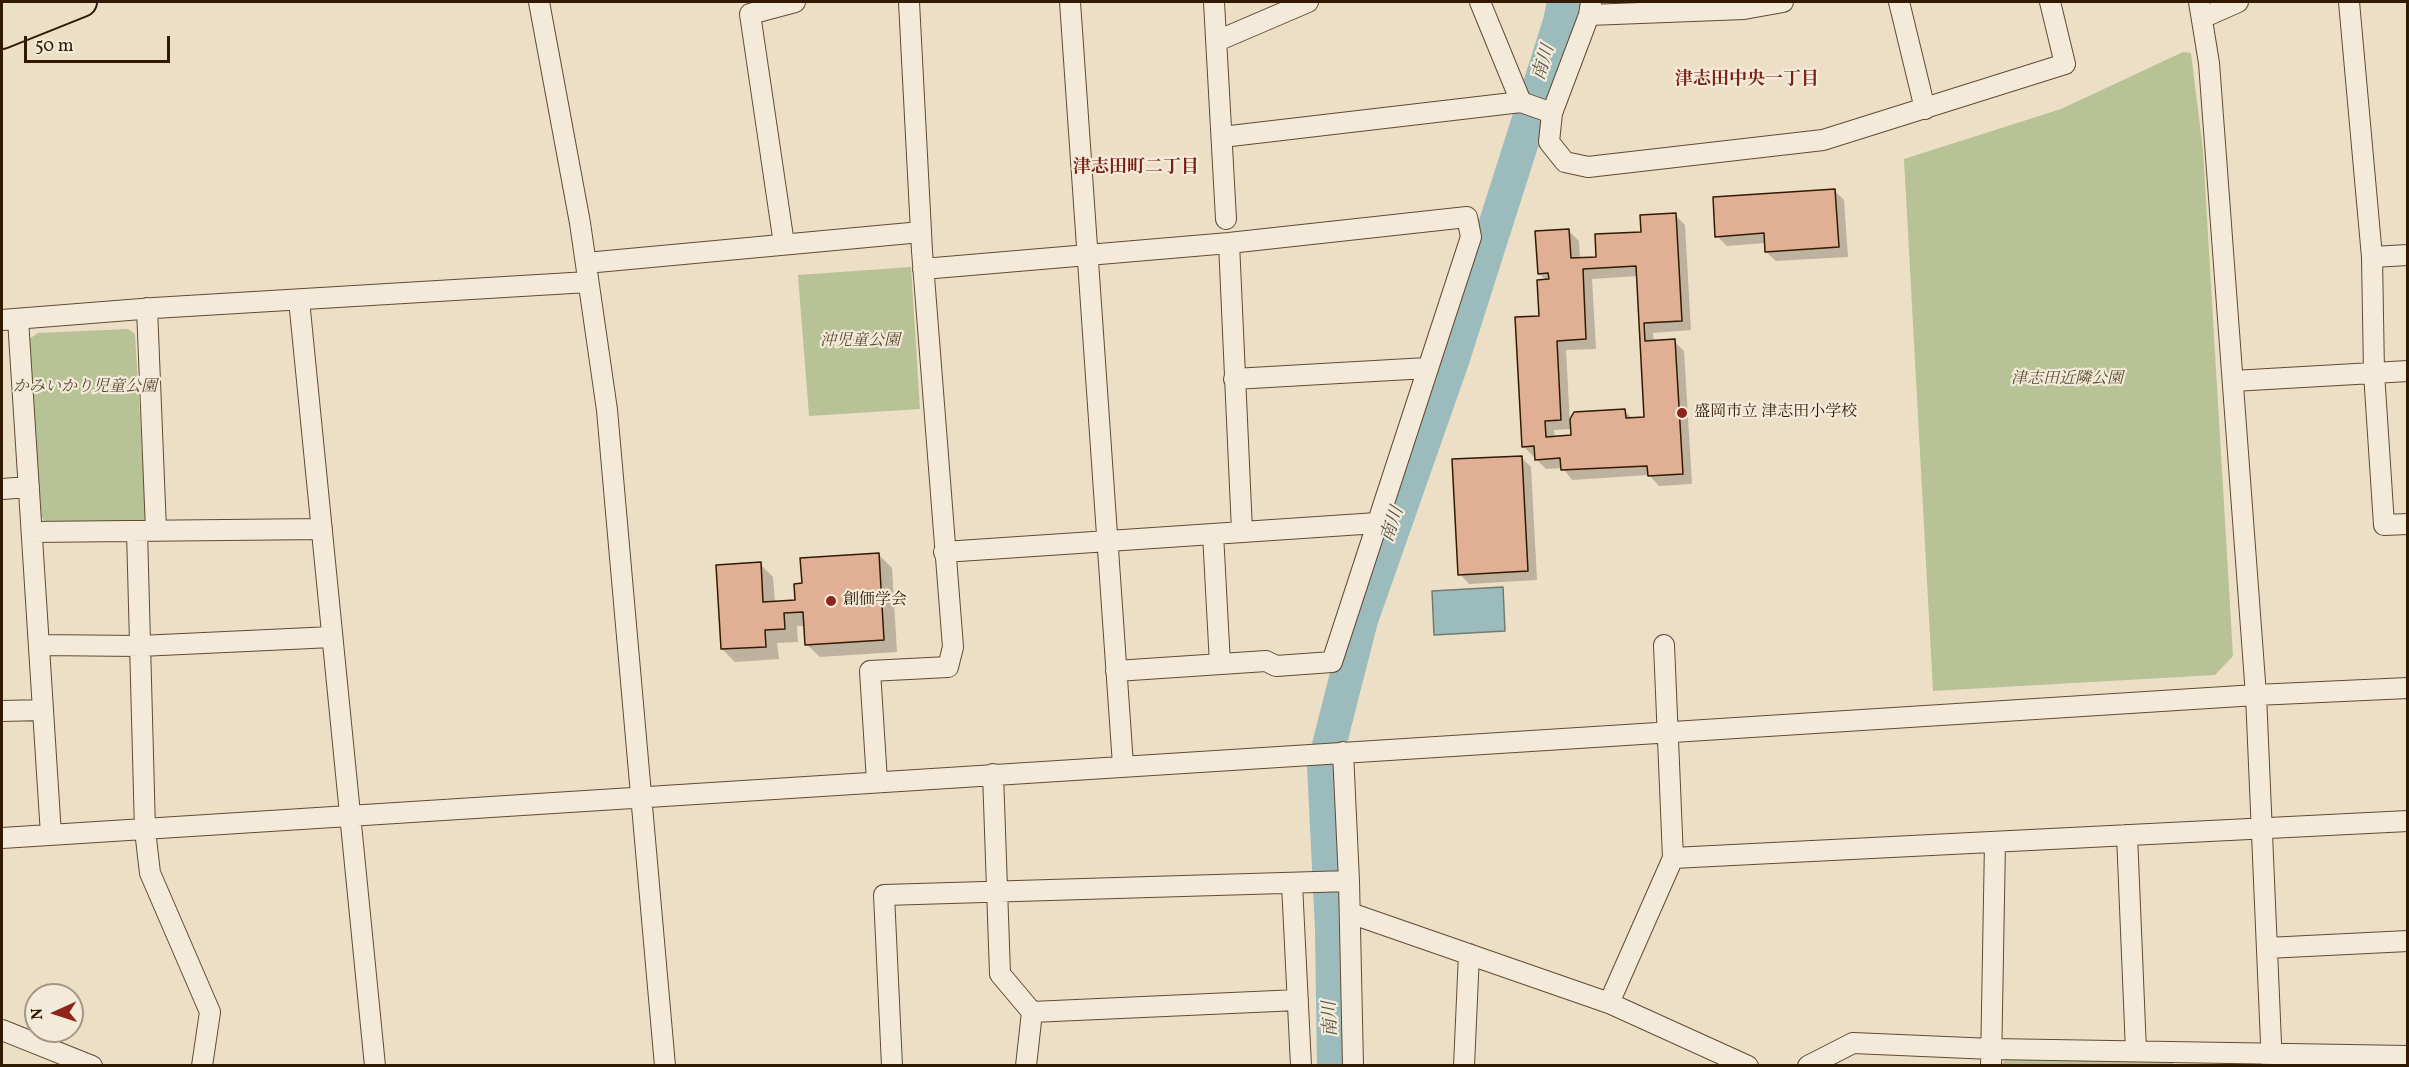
<!DOCTYPE html>
<html>
<head>
<meta charset="utf-8">
<style>
  body { margin:0 }
  #map { position:relative; width:2409px; height:1067px; overflow:hidden; background:#ecdfc6; font-family:Vollkorn,serif }
  canvas { display:block }
  .frame { position:absolute; inset:0; border:3px solid #311a00; pointer-events:none }
  .north { position:absolute; left:24px; top:983px; width:60px; height:60px; box-sizing:border-box; background:#f3eada; border:2px solid #a59783; border-radius:50%; rotate:267deg; font-size:16px; font-weight:700; line-height:24px; text-align:center; color:#311a00 }
  .north::after { content:''; display:block; margin:auto; width:21px; height:27px; background:#8f2418; clip-path:polygon(50% 0,100% 100%,50% 72%,0 100%) }
  .scale { position:absolute; left:24px; top:36px; width:146px; height:27px; box-sizing:border-box; border:3px solid #311a00; border-top:0; padding-left:8px; font-size:18px; line-height:21px; white-space:nowrap; color:#311a00; -webkit-text-stroke:4px #f3eada; paint-order:stroke }
</style>
</head>
<body>
<div id="map">
<canvas width="2409" height="1067"></canvas>
<div class="frame"></div>
<div class="north">N</div>
<div class="scale">50 m</div>
</div>
<script>
const context = document.querySelector('canvas').getContext('2d');
context.lineJoin = 'round';
function fillPath(path, color) { context.fillStyle = color; context.fill(path, 'evenodd'); }
function trace(path, color, width, dash) { context.strokeStyle = color; context.lineWidth = width; context.lineCap = dash ? 'butt' : 'round'; context.setLineDash(dash || []); context.stroke(path); }
function label(font, color, halo, rows, align = 'center') {
  context.font = font + ' Vollkorn,"Noto Serif JP",serif'; context.lineWidth = 4.5; context.setLineDash([]); context.textBaseline = 'middle'; context.strokeStyle = halo; context.fillStyle = color; for (const [text, x, y, turn = 0] of rows) {
    context.save(); context.translate(x, y); context.rotate((+turn || 0) * Math.PI / 180); context.textAlign = isNaN(turn) ? turn : align; if (halo) context.strokeText(text, 0, 0); context.fillText(text, 0, 0); context.restore();
  }
}
fillPath(new Path2D(`
  M 2183,52 L 2191,53 L 2203,150 L 2233,656 L 2215,675 L 1933,691 L 1904,159 L 2061,109 Z
  M 911,267 L 920,409 L 809,416 L 798,275 Z
  M 128,329 L 135,334 L 146,518 L 143,524 L 47,526 L 41,516 L 29,339 L 38,333 Z
  M 2007,1056 L 2174,1061 L 2172,1066 L 2001,1066 Z`), '#b7c296');
const water = new Path2D(`
  M 1503,587 L 1505,631 L 1434,635 L 1432,591 Z`);
fillPath(water, '#9bbbbc');
trace(water, '#717b71', 1.5);
fillPath(new Path2D(`
  M 1834,190 L 1844,200 L 1848,257 L 1776,261 L 1766,252 L 1766,243 L 1727,246 L 1717,236 Z
  M 1675,215 L 1685,225 L 1691,330 L 1653,333 L 1654,342 L 1674,341 L 1684,351 L 1692,484 L 1659,486 L 1649,475 L 1572,480 L 1563,468 L 1546,469 L 1523,446 L 1546,281 L 1539,273 L 1569,231 L 1579,241 L 1580,259 L 1598,258 ZM 1638,276 L 1645,418 L 1633,419 L 1625,411 L 1575,413 L 1570,424 L 1566,350 L 1596,349 L 1592,279 ZM 1572,429 L 1573,437 L 1555,438 L 1554,430 Z
  M 1521,457 L 1531,467 L 1537,580 L 1469,584 L 1460,574 Z
  M 878,554 L 892,568 L 897,652 L 820,657 L 806,644 L 805,626 L 797,626 L 798,642 L 777,643 L 779,659 L 735,662 L 722,649 L 760,564 L 773,577 L 775,603 L 797,602 L 804,585 Z`), '#0003');
trace(new Path2D(`
  M 1334,1066 L 1332,929 L 1324,765 L 1361,620 L 1453,358 L 1560,22 L 1564,2`), '#9bbbbc', 34);
const building = new Path2D(`
  M 1835,189 L 1839,247 L 1765,252 L 1764,233 L 1715,237 L 1713,197 Z
  M 1676,213 L 1682,321 L 1644,323 L 1645,341 L 1675,339 L 1683,474 L 1648,476 L 1647,466 L 1561,470 L 1560,458 L 1535,460 L 1534,446 L 1522,447 L 1515,317 L 1539,316 L 1537,280 L 1549,279 L 1548,273 L 1538,274 L 1535,231 L 1569,229 L 1571,258 L 1596,257 L 1595,234 L 1641,232 L 1640,215 ZM 1636,266 L 1644,417 L 1626,418 L 1625,409 L 1574,412 L 1570,419 L 1571,435 L 1546,437 L 1545,421 L 1561,420 L 1557,341 L 1586,339 L 1583,269 Z
  M 1522,456 L 1528,571 L 1458,575 L 1452,459 Z
  M 879,553 L 884,640 L 805,645 L 803,612 L 784,613 L 785,629 L 765,630 L 766,647 L 721,649 L 716,565 L 761,562 L 763,602 L 795,600 L 794,584 L 802,583 L 800,558 Z`);
fillPath(building, '#e1af94');
trace(building, '#311a00', 1.5);
const minor = new Path2D(`
  M 539,2 L 580,223 L 607,410 L 665,1066
  M 1070,2 L 1123,765
  M 1214,2 L 1226,219
  M 1480,2 L 1521,102
  M 1591,2 L 1589,15 L 1552,113 L 1549,142 L 1565,162 L 1588,167 L 1823,140 L 2065,64 L 2050,2
  M 1899,2 L 1925,109
  M 2199,2 L 2209,63 L 2256,695 L 2272,1066
  M 2349,2 L 2372,257 L 2374,373 L 2384,525 L 2408,524
  M 1589,15 L 1744,9 L 1783,2
  M 2202,18 L 2238,2
  M 1217,41 L 1308,2
  M 1222,137 L 1521,102 L 1552,113
  M 1229,243 L 1242,531
  M 784,244 L 750,14 L 795,2
  M 2372,257 L 2408,255
  M 586,263 L 921,232
  M 923,269 L 1229,243 L 1467,217 L 1471,237 L 1332,662 L 1276,666 L 1266,661 L 1116,671
  M 299,300 L 375,1066
  M 147,308 L 156,530
  M 18,319 L 51,835
  M 2,320 L 154,308 L 588,282
  M 1234,379 L 1427,368
  M 2233,381 L 2408,371
  M 2,489 L 29,487
  M 137,531 L 145,830 L 150,873 L 210,1012 L 202,1066
  M 32,532 L 322,529
  M 1213,534 L 1220,664
  M 944,552 L 1377,523
  M 39,645 L 140,646 L 332,637
  M 2,711 L 43,710
  M 1343,752 L 1349,881 L 1353,1066
  M 993,774 L 1000,974 L 1032,1012 L 1026,1066
  M 877,781 L 870,671 L 948,667 L 953,647 L 922,251 L 909,2
  M 2127,835 L 2136,1051
  M 2,838 L 2256,695 L 2408,688
  M 1673,858 L 2408,821
  M 1292,884 L 1301,1066
  M 1350,913 L 1609,1003 L 1748,1066
  M 2267,948 L 2408,941
  M 1609,1003 L 1673,858 L 1664,645
  M 1032,1012 L 1298,1000
  M 2,1030 L 92,1066
  M 892,1066 L 884,895 L 1349,881
  M 1464,1066 L 1469,954
  M 1808,1066 L 1853,1043 L 1992,1049 L 2408,1056
  M 1991,1066 L 1995,842`);
const highway = new Path2D(`
  M 2,13 L 28,2
  M 2,34 L 82,2`);
trace(minor, '#604b32', 22);
trace(highway, '#311a00', 32);
trace(minor, '#f3eada', 20);
trace(highway, '#ecdfc6', 28);
for (const [x, y, r, color] of [
  [1682,413,6,"#8f2418"],
  [831,601,6,"#8f2418"]
]) { const dot = new Path2D(); dot.arc(x, y, r, 0, 2 * Math.PI); context.fillStyle = color; context.fill(dot); trace(dot, '#f3eada', 2); }
label('italic 16px', '#594c2d', '#f3eada', [
  ["沖児童公園",860,342],
  ["津志田近隣公園",2067,380],
  ["かみいかり児童公園",85,388]
]);
label('16px', '#311a00', '#f3eada', [
  ["盛岡市立 津志田小学校",1694,413],
  ["創価学会",843,601]
], 'left');
label('italic 18px', '#565242', '#f3eada', [
  ["南川",1545,63,-73],
  ["南川",1394,525,-71],
  ["南川",1332,1019,-92]
]);
label('bold 18px', '#7a1f14', '#f3eada', [
  ["津志田中央一丁目",1747,81],
  ["津志田町二丁目",1136,169]
]);
</script>
</body>
</html>
